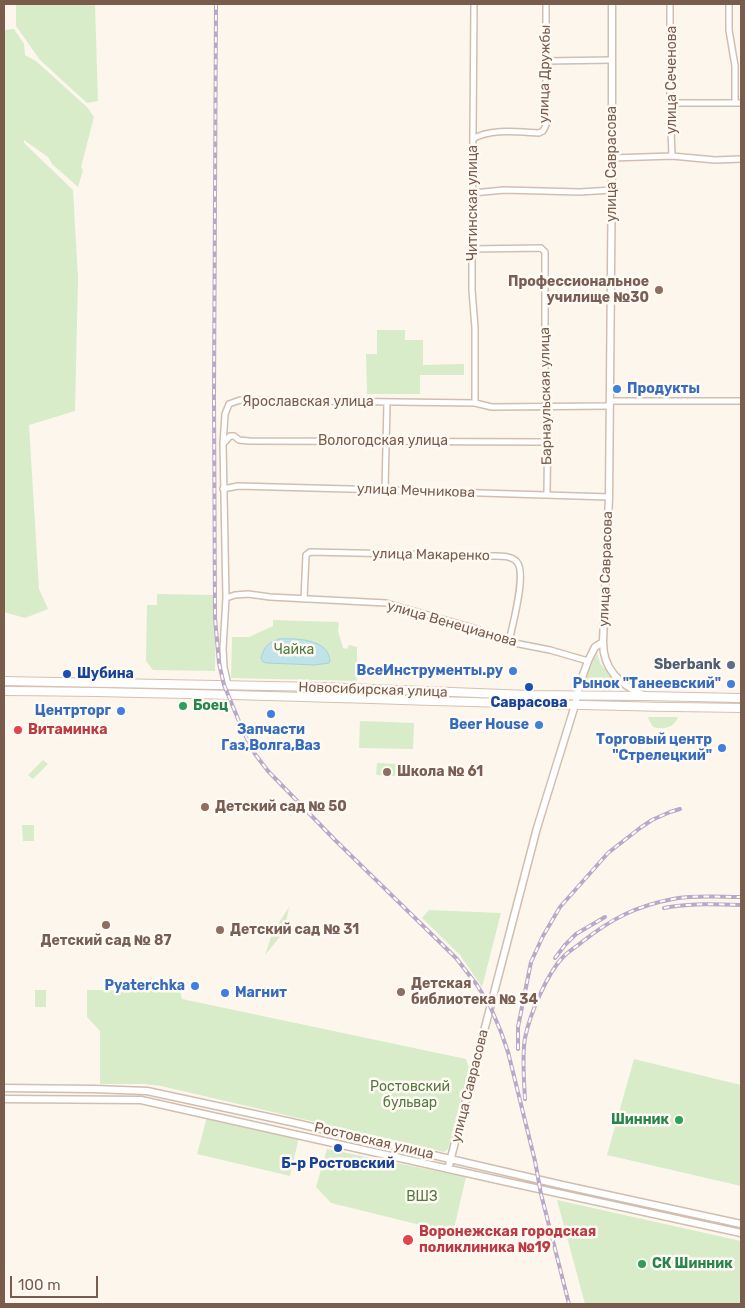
<!DOCTYPE html>
<html>
<head>
<meta charset="utf-8">
<style>
  body { margin:0 }
  #map { position:relative; width:745px; height:1308px; overflow:hidden; background:#fdf6ec; font-family:Rubik,sans-serif }
  canvas { display:block }
  .frame { position:absolute; inset:0; border:5px solid #7a5c4d; pointer-events:none }
  .scale { position:absolute; left:10px; top:1276px; width:88px; height:22px; box-sizing:border-box; border:2px solid #7a5c4d; border-top:0; padding-left:6px; font-size:15px; line-height:18px; white-space:nowrap; color:#7a5c4d; -webkit-text-stroke:4px #fffaf3; paint-order:stroke }
</style>
</head>
<body>
<div id="map">
<canvas width="745" height="1308"></canvas>
<div class="frame"></div>
<div class="scale">100 m</div>
</div>
<script>
const context = document.querySelector('canvas').getContext('2d');
context.lineJoin = 'round';
function fillPath(path, color) { context.fillStyle = color; context.fill(path, 'evenodd'); }
function trace(path, color, width, dash) { context.strokeStyle = color; context.lineWidth = width; context.lineCap = dash ? 'butt' : 'round'; context.setLineDash(dash || []); context.stroke(path); }
function label(font, color, halo, rows, align = 'center') {
  context.font = font + ' Rubik,sans-serif'; context.lineWidth = 5; context.setLineDash([]); context.textBaseline = 'middle'; context.strokeStyle = halo; context.fillStyle = color; for (const [text, x, y, turn = 0] of rows) {
    context.save(); context.translate(x, y); context.rotate((+turn || 0) * Math.PI / 180); context.textAlign = isNaN(turn) ? turn : align; if (halo) context.strokeText(text, 0, 0); context.fillText(text, 0, 0); context.restore();
  }
}
fillPath(new Path2D(`
  M 16,4 L 95,4 L 98,101 L 87,103 L 40,60 L 16,26 Z
  M 14,29 L 24,44 L 25,55 L 36,61 L 88,108 L 94,117 L 81,167 L 83,170 L 78,187 L 52,164 L 48,157 L 24,140 L 24,143 L 73,190 L 78,278 L 75,411 L 29,425 L 39,589 L 48,609 L 25,618 L 4,612 L 4,30 Z
  M 377,330 L 405,330 L 405,340 L 423,340 L 423,365 L 464,364 L 464,375 L 420,375 L 420,394 L 367,394 L 366,354 L 377,354 Z
  M 157,594 L 216,595 L 215,671 L 153,670 L 146,661 L 147,605 L 157,605 Z
  M 273,620 L 339,622 L 338,631 L 343,648 L 347,649 L 349,645 L 357,647 L 357,681 L 231,678 L 232,637 L 249,637 L 273,626 Z
  M 597,653 L 600,663 L 615,682 L 586,682 L 585,678 Z
  M 648,717 L 678,717 C 674,728 664,730 653,727 L 649,720 Z
  M 360,721 L 414,723 L 413,749 L 359,748 Z
  M 43,760 L 48,764 L 33,779 L 28,775 Z
  M 377,763 L 399,764 L 399,776 L 376,775 Z
  M 22,825 L 34,825 L 34,841 L 23,841 Z
  M 289,907 L 284,932 L 273,932 Z
  M 429,910 L 501,913 L 482,987 L 460,955 L 422,918 Z
  M 283,933 L 265,955 L 272,934 Z
  M 35,990 L 46,990 L 46,1007 L 35,1007 Z
  M 87,990 L 180,991 L 182,999 L 466,1059 L 469,1068 L 448,1149 L 444,1152 L 161,1086 L 143,1084 L 100,1084 L 100,1031 L 87,1017 Z
  M 634,1059 L 741,1085 L 741,1186 L 607,1155 Z
  M 207,1117 L 299,1137 L 290,1176 L 197,1154 Z
  M 327,1149 L 466,1177 L 453,1233 L 331,1203 L 316,1187 Z
  M 557,1200 L 741,1241 L 741,1304 L 585,1304 Z`), '#d8ecc9');
const water = new Path2D(`
  M 279,639 C 296,638 329,639 330,661 L 329,663 L 315,665 L 267,663 L 263,662 L 261,658 C 265,645 267,644 279,639 Z`);
fillPath(water, '#bfe3e8');
trace(water, '#a5d3da', 1);
const minor = new Path2D(`
  M 474,4 L 472,258 L 472,290 L 475,328 L 475,403
  M 670,4 L 670,103 L 672,156
  M 729,4 L 729,30 L 735,66 L 735,103
  M 545,61 L 612,60
  M 670,103 L 741,103
  M 473,139 C 490,128 519,132 539,133 L 543,131 L 546,125 L 546,4
  M 612,158 L 672,156 L 715,160 L 741,159
  M 473,193 L 504,190 L 580,192 L 612,190
  M 472,249 L 541,248 L 545,252 L 545,397 L 548,407 L 547,495
  M 610,401 L 741,401
  M 223,444 L 230,436 L 234,436 L 239,440 L 249,441 L 548,442
  M 223,489 L 238,486 L 385,490 L 609,497
  M 385,490 L 387,403
  M 226,598 L 235,595 L 248,594 L 270,597 L 386,603 L 477,629 L 493,637 L 509,642 L 550,650 L 588,661
  M 304,599 L 306,555 L 310,552 L 491,556 C 499,556 511,555 517,562 C 527,574 512,626 509,642
  M 228,685 L 224,667 L 223,649 L 226,598 L 223,444 L 225,414 L 229,404 L 240,400 L 475,403 L 492,407 L 610,406`);
const tertiary = new Path2D(`
  M 603,642 C 603,670 620,684 643,695
  M 4,1088 L 94,1089 L 147,1091 L 291,1122 L 562,1185 L 741,1224
  M 4,1099 L 141,1100 L 507,1182 L 741,1233
  M 448,1169 L 537,828 L 575,705 L 580,683 L 588,661 L 595,647 L 603,642 L 609,497 L 612,158 L 612,4`);
const secondary = new Path2D(`
  M 4,681 L 322,687 L 529,695 L 644,696 L 741,698
  M 4,691 C 250,692 495,706 741,708`);
trace(minor, '#d1beb0', 8);
trace(tertiary, '#d1beb0', 9);
trace(secondary, '#d6c0b0', 10);
trace(minor, '#fff', 5);
trace(tertiary, '#fff', 6);
trace(secondary, '#fff', 8);
const rail = new Path2D(`
  M 216,4 L 214,395 L 215,618 L 219,663 L 224,685 L 243,731 L 255,754 L 268,771 L 335,840 L 456,958 L 477,985 L 490,1006 L 501,1032 L 508,1052 L 535,1161 L 541,1194 L 569,1304
  M 664,908 C 689,903 716,904 741,905
  M 555,958 L 565,945 L 576,934 L 605,917
  M 518,1049 L 518,1027 L 531,962 L 543,936 L 560,907 L 608,853 L 640,828 L 652,820 L 670,812 L 680,809
  M 525,1099 C 524,1081 522,1055 525,1038 C 530,1014 547,973 564,956 C 569,951 576,947 582,942 C 611,919 636,906 673,899 C 695,895 719,897 741,897`);
trace(rail, '#b9a8c9', 4);
trace(rail, '#fffaf3', 2, [5.5]);
for (const [x, y, r, color] of [
  [659,290,5,"#8d6e63"],
  [617,389,5,"#3f7fe0"],
  [731,665,5,"#5c6f8a"],
  [513,671,5,"#3f7fe0"],
  [67,674,5,"#1a4fb4"],
  [731,684,5,"#3f7fe0"],
  [529,687,5,"#1a4fb4"],
  [183,706,5,"#2e9e5b"],
  [121,711,5,"#3f7fe0"],
  [271,714,5,"#3f7fe0"],
  [539,725,5,"#3f7fe0"],
  [18,730,5,"#e0444e"],
  [722,748,5,"#3f7fe0"],
  [387,772,5,"#8d6e63"],
  [205,807,5,"#8d6e63"],
  [106,925,5,"#8d6e63"],
  [220,930,5,"#8d6e63"],
  [195,986,5,"#3f7fe0"],
  [401,992,5,"#8d6e63"],
  [225,993,5,"#3f7fe0"],
  [679,1120,5,"#2e9e5b"],
  [338,1148,5,"#1a4fb4"],
  [408,1240,6,"#e0444e"],
  [642,1264,5,"#2e9e5b"]
]) { const dot = new Path2D(); dot.arc(x, y, r, 0, 2 * Math.PI); context.fillStyle = color; context.fill(dot); trace(dot, '#fffaf3', 2); }
label('14px', '#7a5c4d', '#fffaf3', [
  ["улица Дружбы",545,74,-89],
  ["улица Сеченова",672,80,-90],
  ["улица Саврасова",612,164,-90],
  ["Читинская улица",473,203,-90],
  ["Барнаульская улица",546,396,-91],
  ["Ярославская улица",308,402],
  ["Вологодская улица",383,441],
  ["улица Мечникова",416,491,2],
  ["улица Макаренко",431,555,1],
  ["улица Саврасова",606,569,-88],
  ["улица Венецианова",452,624,16],
  ["Новосибирская улица",373,690,2],
  ["улица Саврасова",470,1086,-76],
  ["Ростовская улица",374,1141,13]
]);
label('bold 14px', '#785e54', '#fffaf3', [
  ["Профессиональное",649,282,"right"],
  ["училище №30",649,298,"right"],
  ["Школа № 61",397,772],
  ["Детский сад № 50",215,807],
  ["Детский сад № 31",230,930],
  ["Детский сад № 87",106,941,"center"],
  ["Детская",411,984],
  ["библиотека № 34",411,1000]
], 'left');
label('bold 14px', '#366cbe', '#fffaf3', [
  ["Продукты",627,389,"left"],
  ["ВсеИнструменты.ру",503,671],
  ["Рынок \"Танеевский\"",721,684],
  ["Центрторг",111,711],
  ["Beer House",529,725],
  ["Запчасти",271,730,"center"],
  ["Газ,Волга,Ваз",271,746,"center"],
  ["Торговый центр",712,740],
  ["\"Стрелецкий\"",712,756],
  ["Pyaterchka",185,986],
  ["Магнит",235,993,"left"]
], 'right');
label('14px', '#537a41', '#fffaf3', [
  ["Чайка",294,650],
  ["Ростовский",410,1087],
  ["бульвар",410,1103],
  ["ВШЗ",422,1197]
]);
label('bold 14px', '#4e5e75', '#fffaf3', [
  ["Sberbank",721,665]
], 'right');
label('bold 14px', '#164399', '#fffaf3', [
  ["Шубина",77,674,"left"],
  ["Саврасова",529,703],
  ["Б-р Ростовский",338,1164]
]);
label('bold 14px', '#27864d', '#fffaf3', [
  ["Боец",193,706],
  ["Шинник",669,1120,"right"],
  ["СК Шинник",652,1264]
], 'left');
label('bold 14px', '#be3a42', '#fffaf3', [
  ["Витаминка",28,730],
  ["Воронежская городская",419,1232],
  ["поликлиника №19",419,1248]
], 'left');
</script>
</body>
</html>
